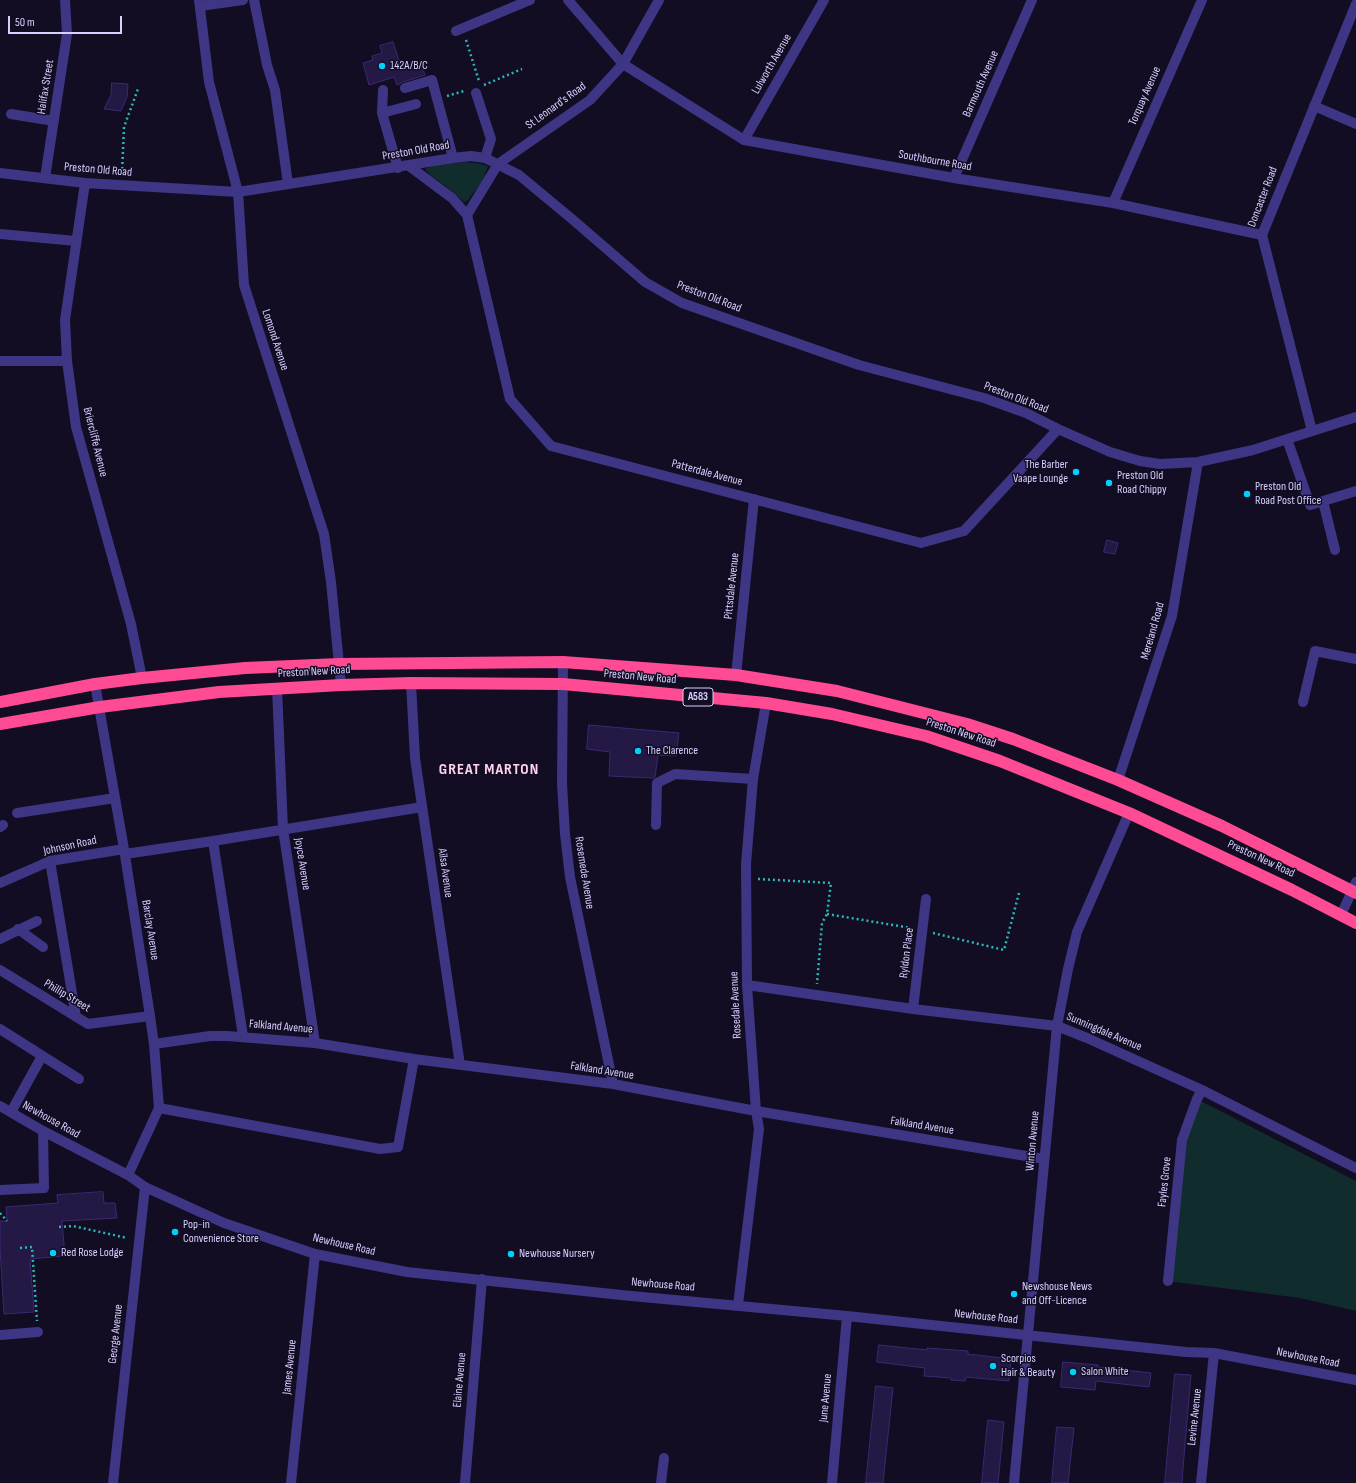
<!DOCTYPE html>
<html>
<head>
<meta charset="utf-8">
<style>
  body { margin:0 }
  #map { position:relative; width:1356px; height:1483px; overflow:hidden; background:#120d23; font-family:"Sofia Sans Condensed",sans-serif }
  canvas { display:block }
  .scale { position:absolute; left:8px; top:16px; width:114px; height:18px; box-sizing:border-box; border:2px solid #d7cfff; border-top:0; padding-left:5px; font-size:12px; line-height:14px; white-space:nowrap; color:#d7cfff; -webkit-text-stroke:3px #120d23; paint-order:stroke }
</style>
</head>
<body>
<div id="map">
<canvas width="1356" height="1483"></canvas>
<div class="scale">50 m</div>
</div>
<script>
const context = document.querySelector('canvas').getContext('2d');
context.lineJoin = 'round';
function fillPath(path, color) { context.fillStyle = color; context.fill(path, 'evenodd'); }
function trace(path, color, width, dash) { context.strokeStyle = color; context.lineWidth = width; context.lineCap = dash ? 'butt' : 'round'; context.setLineDash(dash || []); context.stroke(path); }
function label(font, color, halo, rows, align = 'center') {
  context.font = font + ' "Sofia Sans Condensed",sans-serif'; context.lineWidth = 3; context.setLineDash([]); context.textBaseline = 'middle'; context.strokeStyle = halo; context.fillStyle = color; for (const [text, x, y, turn = 0] of rows) {
    context.save(); context.translate(x, y); context.rotate((+turn || 0) * Math.PI / 180); context.textAlign = isNaN(turn) ? turn : align; if (halo) context.strokeText(text, 0, 0); context.fillText(text, 0, 0); context.restore();
  }
}
fillPath(new Path2D(`
  M 465,162 L 477,163 L 488,166 L 482,182 L 467,201 L 464,202 L 447,187 L 430,175 L 425,169 L 436,164 Z
  M 1197,1099 L 1356,1181 L 1356,1311 L 1300,1298 L 1168,1281 L 1182,1140 Z`), '#102c2d');
const building = new Path2D(`
  M 393,42 L 402,70 L 421,64 L 425,75 L 403,82 L 397,85 L 394,77 L 369,85 L 363,63 L 373,60 L 372,56 L 382,53 L 380,46 Z
  M 112,83 L 128,84 L 127,97 L 121,111 L 104,109 L 111,95 Z
  M 1107,540 L 1118,543 L 1115,554 L 1104,552 Z
  M 589,725 L 679,733 L 676,756 L 658,755 L 655,777 L 653,778 L 609,776 L 610,752 L 587,749 Z
  M 103,1192 L 104,1203 L 115,1203 L 117,1218 L 62,1221 L 65,1256 L 30,1259 L 34,1312 L 4,1314 L 0,1248 L 0,1221 L 7,1221 L 6,1207 L 58,1203 L 57,1195 Z
  M 879,1345 L 927,1350 L 927,1348 L 968,1351 L 968,1354 L 1011,1359 L 1009,1381 L 966,1377 L 965,1381 L 951,1380 L 951,1378 L 924,1376 L 925,1368 L 877,1362 Z
  M 1063,1362 L 1098,1365 L 1098,1367 L 1151,1373 L 1149,1387 L 1096,1381 L 1095,1390 L 1061,1387 Z
  M 1175,1374 L 1191,1375 L 1183,1468 L 1182,1483 L 1165,1483 Z
  M 876,1386 L 893,1388 L 888,1435 L 883,1483 L 866,1483 Z
  M 988,1420 L 1004,1422 L 998,1483 L 982,1483 Z
  M 1057,1427 L 1074,1428 L 1068,1483 L 1052,1483 Z`);
fillPath(building, '#241845');
trace(building, '#3c2972', 1);
trace(new Path2D(`
  M 466,40 L 479,81
  M 484,85 L 522,69
  M 447,96 L 464,91
  M 122,174 L 124,127 L 138,89
  M 758,879 L 831,883 L 827,914 L 822,923 L 817,984
  M 827,914 L 911,928
  M 933,933 L 1004,950 L 1019,893
  M 0,1213 L 7,1221
  M 59,1227 L 73,1226 L 127,1238
  M 20,1248 L 32,1247 L 37,1321`), '#29b8b9', 2.5, [2, 3]);
trace(new Path2D(`
  M 199,0 L 209,82 L 238,192 L 244,285 L 324,534 L 331,582 L 341,685
  M 254,0 L 267,65 L 275,90 L 288,184
  M 568,0 L 623,64 L 744,140 L 954,178 L 1113,203 L 1262,235
  M 200,6 L 243,0
  M 456,31 L 530,0
  M 405,88 L 432,80 L 453,158
  M 476,93 L 491,139 L 485,158
  M 1314,106 L 1356,124
  M 382,113 L 383,90
  M 11,114 L 54,121
  M 744,140 L 824,0
  M 409,166 L 452,198 L 467,215 L 510,399 L 551,446 L 921,543 L 964,531 L 1058,429
  M 398,168 L 382,113 L 416,104
  M 0,173 L 85,183 L 238,192 L 453,158 L 471,156 L 485,158 L 519,175 L 572,219 L 645,282 L 682,303 L 859,365 L 984,398 L 1026,413 L 1058,429 L 1110,452 L 1140,461 L 1160,464 L 1198,462 L 1253,450 L 1356,417
  M 45,178 L 67,34 L 65,0
  M 954,178 L 1032,0
  M 85,183 L 65,320 L 67,361 L 76,427 L 131,624 L 142,678
  M 1113,203 L 1202,0
  M 467,215 L 498,164 L 590,100 L 623,64 L 659,0
  M 0,234 L 76,241
  M 0,361 L 67,361
  M 1312,431 L 1262,235 L 1356,4
  M 1287,439 L 1310,505 L 1356,491
  M 1323,501 L 1335,550
  M 563,662 L 562,784 L 565,834 L 570,877 L 613,1084
  M 736,675 L 754,499
  M 411,683 L 415,758 L 460,1065
  M 95,684 L 124,849 L 150,1016 L 154,1044 L 159,1108 L 128,1175
  M 277,688 L 283,829 L 315,1043
  M 1303,702 L 1315,651 L 1356,659
  M 1118,780 L 1172,616 L 1198,462
  M 17,813 L 115,798
  M 656,825 L 657,783 L 675,774 L 753,779
  M 0,827 L 3,825
  M 213,841 L 243,1036
  M 125,854 L 213,841 L 422,807
  M 50,861 L 76,1017
  M 0,883 L 50,861 L 124,849
  M 1341,915 L 1356,882
  M 18,929 L 43,947
  M 0,939 L 37,921
  M 0,970 L 88,1024 L 150,1016
  M 747,985 L 913,1009 L 1057,1026 L 1087,1038 L 1202,1090 L 1356,1168
  M 913,1009 L 926,899
  M 0,1029 L 79,1079
  M 154,1044 L 210,1036 L 227,1036 L 315,1043 L 414,1059 L 613,1084 L 756,1111 L 1044,1159
  M 0,1106 L 43,1131 L 128,1175 L 145,1187 L 224,1223 L 315,1254 L 407,1272 L 621,1295 L 847,1316 L 1186,1352 L 1214,1353 L 1356,1380
  M 159,1108 L 380,1149 L 398,1147 L 414,1059
  M 11,1112 L 42,1056
  M 0,1190 L 44,1188 L 43,1131
  M 1168,1281 L 1182,1140 L 1197,1099 L 1202,1090
  M 738,1305 L 759,1129 L 756,1111 L 747,985 L 746,864 L 753,779 L 766,703
  M 0,1335 L 38,1332
  M 113,1483 L 145,1187
  M 291,1483 L 315,1254
  M 465,1483 L 482,1279
  M 661,1483 L 664,1458
  M 832,1483 L 847,1316
  M 1014,1483 L 1057,1026 L 1068,969 L 1077,932 L 1129,813
  M 1201,1483 L 1214,1353`), '#3e3684', 10);
trace(new Path2D(`
  M 0,702 L 95,684 L 142,678 L 245,668 L 339,664 L 563,662 L 736,675 L 837,691 L 967,724 L 1013,739 L 1118,780 L 1222,826 L 1356,893
  M 0,724 L 100,707 L 219,692 L 341,685 L 411,683 L 563,684 L 766,703 L 832,714 L 926,736 L 1000,761 L 1129,813 L 1292,890 L 1356,923`), '#ff4a94', 12);
for (const [x, y, r, color] of [
  [382,66,4,"#00d0fa"],
  [1076,472,4,"#00d0fa"],
  [1109,483,4,"#00d0fa"],
  [1247,494,4,"#00d0fa"],
  [638,751,4,"#00d0fa"],
  [175,1232,4,"#00d0fa"],
  [53,1253,4,"#00d0fa"],
  [511,1254,4,"#00d0fa"],
  [1014,1294,4,"#00d0fa"],
  [993,1366,4,"#00d0fa"],
  [1073,1372,4,"#00d0fa"]
]) { const dot = new Path2D(); dot.arc(x, y, r, 0, 2 * Math.PI); context.fillStyle = color; context.fill(dot); trace(dot, '#120d23', 1.5); }
for (const [x, y, w] of [
  [698,697,30]
]) { const box = new Path2D(); box.roundRect(x - w / 2, y - 9, w, 18, 3); context.fillStyle = '#120d23'; context.fill(box); trace(box, '#d7cfff', 1); }
label('bold 11px', '#d7cfff', null, [
  ["A583",698,697]
]);
label('12px', '#d7cfff', '#120d23', [
  ["Lulworth Avenue",772,64,-60],
  ["Barmouth Avenue",981,84,-66],
  ["Halifax Street",46,87,-81],
  ["Torquay Avenue",1145,96,-66],
  ["St Leonard's Road",556,106,-36],
  ["Preston Old Road",416,151,-10],
  ["Southbourne Road",935,161,10],
  ["Preston Old Road",98,170,5],
  ["Doncaster Road",1263,197,-69],
  ["Preston Old Road",709,297,21],
  ["Lomond Avenue",275,340,72],
  ["Preston Old Road",1016,398,21],
  ["Briercliffe Avenue",95,442,76],
  ["Patterdale Avenue",707,473,15],
  ["Pittsdale Avenue",732,586,-84],
  ["Mereland Road",1153,631,-74],
  ["Preston New Road",314,672,-3],
  ["Preston New Road",640,677,5],
  ["Preston New Road",961,733,18],
  ["Johnson Road",70,846,-12],
  ["Preston New Road",1261,859,25],
  ["Joyce Avenue",302,864,81],
  ["Ailsa Avenue",445,873,82],
  ["Rosemede Avenue",584,873,81],
  ["Barclay Avenue",150,930,81],
  ["Ryldon Place",907,953,-83],
  ["Phillip Street",67,996,31],
  ["Rosedale Avenue",736,1005,-93],
  ["Falkland Avenue",281,1027,5],
  ["Sunningdale Avenue",1104,1032,23],
  ["Falkland Avenue",602,1071,9],
  ["Newhouse Road",51,1120,29],
  ["Falkland Avenue",922,1126,9],
  ["Winton Avenue",1033,1141,-85],
  ["Fayles Grove",1165,1182,-84],
  ["Newhouse Road",344,1245,13],
  ["Newhouse Road",663,1285,5],
  ["Newhouse Road",986,1317,6],
  ["George Avenue",116,1334,-84],
  ["Newhouse Road",1308,1358,11],
  ["James Avenue",290,1367,-84],
  ["Elaine Avenue",460,1380,-85],
  ["June Avenue",826,1398,-85],
  ["Levine Avenue",1195,1417,-84]
]);
label('12px', '#d7cfff', '#120d23', [
  ["142A/B/C",390,66],
  ["The Barber",1068,465,"right"],
  ["Vaape Lounge",1068,479,"right"],
  ["Preston Old",1117,476],
  ["Road Chippy",1117,490],
  ["Preston Old",1255,487],
  ["Road Post Office",1255,501],
  ["The Clarence",646,751],
  ["Pop-in",183,1225],
  ["Convenience Store",183,1239],
  ["Red Rose Lodge",61,1253],
  ["Newhouse Nursery",519,1254],
  ["Newshouse News",1022,1287],
  ["and Off-Licence",1022,1301],
  ["Scorpios",1001,1359],
  ["Hair & Beauty",1001,1373],
  ["Salon White",1081,1372]
], 'left');
context.letterSpacing = '1px';
label('bold 16px', '#ffd1eb', '#120d23', [
  ["GREAT MARTON",489,770]
]);
context.letterSpacing = '0px';
</script>
</body>
</html>
